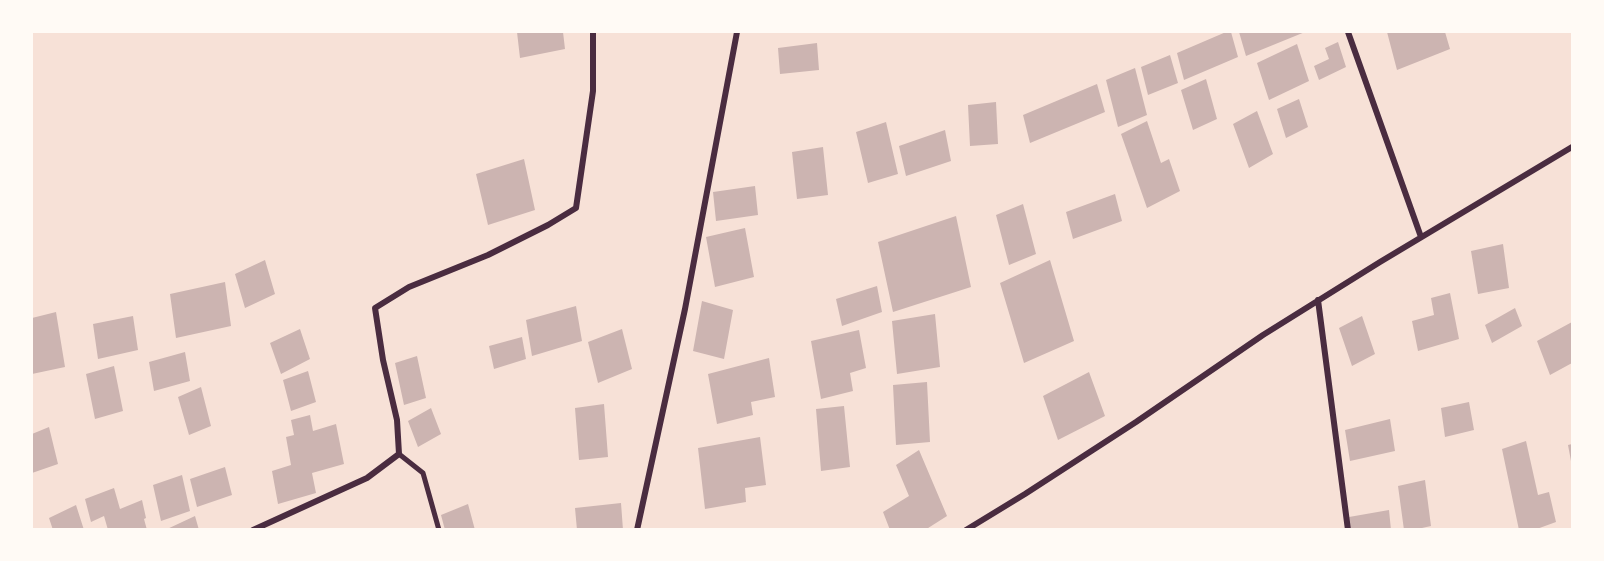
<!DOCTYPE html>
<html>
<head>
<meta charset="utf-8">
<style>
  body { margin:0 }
  #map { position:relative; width:1604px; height:561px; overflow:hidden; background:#f7e1d7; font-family:"PT Sans Narrow",sans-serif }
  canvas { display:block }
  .frame { position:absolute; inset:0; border:33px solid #fffaf5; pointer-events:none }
</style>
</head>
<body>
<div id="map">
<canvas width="1604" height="561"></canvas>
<div class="frame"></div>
</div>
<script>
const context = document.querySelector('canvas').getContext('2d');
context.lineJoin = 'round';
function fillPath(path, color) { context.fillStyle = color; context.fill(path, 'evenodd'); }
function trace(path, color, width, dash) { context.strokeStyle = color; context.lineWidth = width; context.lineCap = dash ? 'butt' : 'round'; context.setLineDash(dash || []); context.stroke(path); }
fillPath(new Path2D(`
  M 517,32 L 563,32 L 565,49 L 520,58 Z
  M 1226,32 L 1231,32 L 1238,57 L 1184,80 L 1177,53 Z
  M 1239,32 L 1305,32 L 1246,56 Z
  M 1387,32 L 1445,32 L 1450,49 L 1397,70 Z
  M 1338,42 L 1346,67 L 1319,80 L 1314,66 L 1329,59 L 1325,48 Z
  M 817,43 L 819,70 L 780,74 L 778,48 Z
  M 1297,44 L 1309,81 L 1269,100 L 1257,63 Z
  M 1170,55 L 1178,83 L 1148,95 L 1141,67 Z
  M 1135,68 L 1147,115 L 1118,127 L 1106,80 Z
  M 1206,79 L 1217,119 L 1193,130 L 1181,90 Z
  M 1097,84 L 1105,112 L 1030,143 L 1023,115 Z
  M 1299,99 L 1308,127 L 1286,138 L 1277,109 Z
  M 996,102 L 998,144 L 970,146 L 968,105 Z
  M 1257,111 L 1273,154 L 1249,168 L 1233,124 Z
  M 1147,121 L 1161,163 L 1169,159 L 1180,191 L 1147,208 L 1121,134 Z
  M 886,122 L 898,174 L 868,183 L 856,132 Z
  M 945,130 L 951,161 L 906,176 L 899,146 Z
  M 823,147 L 828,195 L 797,199 L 792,152 Z
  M 524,159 L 535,210 L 488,225 L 476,174 Z
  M 755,186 L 758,215 L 716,221 L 713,192 Z
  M 1115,194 L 1122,221 L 1073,239 L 1066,212 Z
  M 1023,204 L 1036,254 L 1009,265 L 996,215 Z
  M 956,216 L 971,287 L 893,312 L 878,242 Z
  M 745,228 L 754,277 L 715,287 L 706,237 Z
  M 1503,244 L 1509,288 L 1478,294 L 1471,251 Z
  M 265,260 L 275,294 L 245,308 L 235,274 Z
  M 1050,260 L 1074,341 L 1024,363 L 1000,283 Z
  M 225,282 L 231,326 L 176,338 L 170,294 Z
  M 877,286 L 882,312 L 842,326 L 836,299 Z
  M 1450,293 L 1459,339 L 1418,351 L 1412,321 L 1434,315 L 1431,298 Z
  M 702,301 L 733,310 L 724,359 L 693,351 Z
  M 576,306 L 582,341 L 532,356 L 526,320 Z
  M 1515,308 L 1522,326 L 1492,343 L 1485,325 Z
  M 56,312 L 65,367 L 32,374 L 32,318 Z
  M 935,314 L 940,367 L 897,374 L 892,321 Z
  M 133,316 L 138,350 L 98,359 L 93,324 Z
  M 1362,316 L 1375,354 L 1352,366 L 1339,328 Z
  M 1572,322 L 1572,363 L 1550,375 L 1537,341 Z
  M 300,329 L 310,359 L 281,374 L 270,343 Z
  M 622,329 L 632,369 L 598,383 L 588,342 Z
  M 859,330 L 866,368 L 850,373 L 853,391 L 821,399 L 811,341 Z
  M 522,337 L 526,359 L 494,369 L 489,346 Z
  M 185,352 L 190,381 L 154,391 L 149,362 Z
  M 417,356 L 426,398 L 404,405 L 395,363 Z
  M 769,358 L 775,397 L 751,402 L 753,415 L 717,424 L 708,374 Z
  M 114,366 L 123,411 L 95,419 L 86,374 Z
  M 308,371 L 316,402 L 291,411 L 283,380 Z
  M 1089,372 L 1105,416 L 1058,440 L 1043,396 Z
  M 927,382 L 930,442 L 896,445 L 893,385 Z
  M 201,387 L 211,426 L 189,435 L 178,397 Z
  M 1469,402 L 1474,430 L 1445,437 L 1441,408 Z
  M 604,404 L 608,457 L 579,460 L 575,408 Z
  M 844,406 L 850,467 L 821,471 L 816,409 Z
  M 431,408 L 441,434 L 418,447 L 408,421 Z
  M 310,415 L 313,431 L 336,424 L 344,464 L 312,473 L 316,493 L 278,504 L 272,471 L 291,465 L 286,437 L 294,435 L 291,420 Z
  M 1390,419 L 1395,451 L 1350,461 L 1345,430 Z
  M 49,427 L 58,464 L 32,473 L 32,434 Z
  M 760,437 L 766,485 L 745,488 L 746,502 L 705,509 L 698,448 Z
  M 1526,441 L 1538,495 L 1549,492 L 1556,522 L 1534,530 L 1519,530 L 1502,449 Z
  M 1572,444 L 1572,461 L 1571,461 L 1568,445 Z
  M 919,450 L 947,516 L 925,530 L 890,530 L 883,512 L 909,496 L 896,465 Z
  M 225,467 L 232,495 L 197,507 L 190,479 Z
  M 182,475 L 190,511 L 161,521 L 153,485 Z
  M 1425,480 L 1431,526 L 1413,530 L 1404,530 L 1398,486 Z
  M 114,488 L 120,509 L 142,500 L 146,518 L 144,519 L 147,530 L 108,530 L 104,516 L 91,522 L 85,499 Z
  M 621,503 L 623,530 L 577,530 L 575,508 Z
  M 468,504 L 475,530 L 445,530 L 441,515 Z
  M 76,505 L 84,530 L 53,530 L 49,518 Z
  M 1389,510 L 1391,530 L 1350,530 L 1349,517 Z
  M 195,516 L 199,530 L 165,530 Z`), '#ccb4b1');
trace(new Path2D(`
  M 399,454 L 423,473 L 439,530`), '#4a2c40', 5);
trace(new Path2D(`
  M 1348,32 L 1421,237
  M 1318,300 L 1348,530
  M 253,530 L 367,478 L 399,454 L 397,420 L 383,360 L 375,308 L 409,287 L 488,255 L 548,225 L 576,208 L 593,91 L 593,32
  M 637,530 L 685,309 L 737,32
  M 966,530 L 1025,494 L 1136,422 L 1263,335 L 1380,262 L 1572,147`), '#4a2c40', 6);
</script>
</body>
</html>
